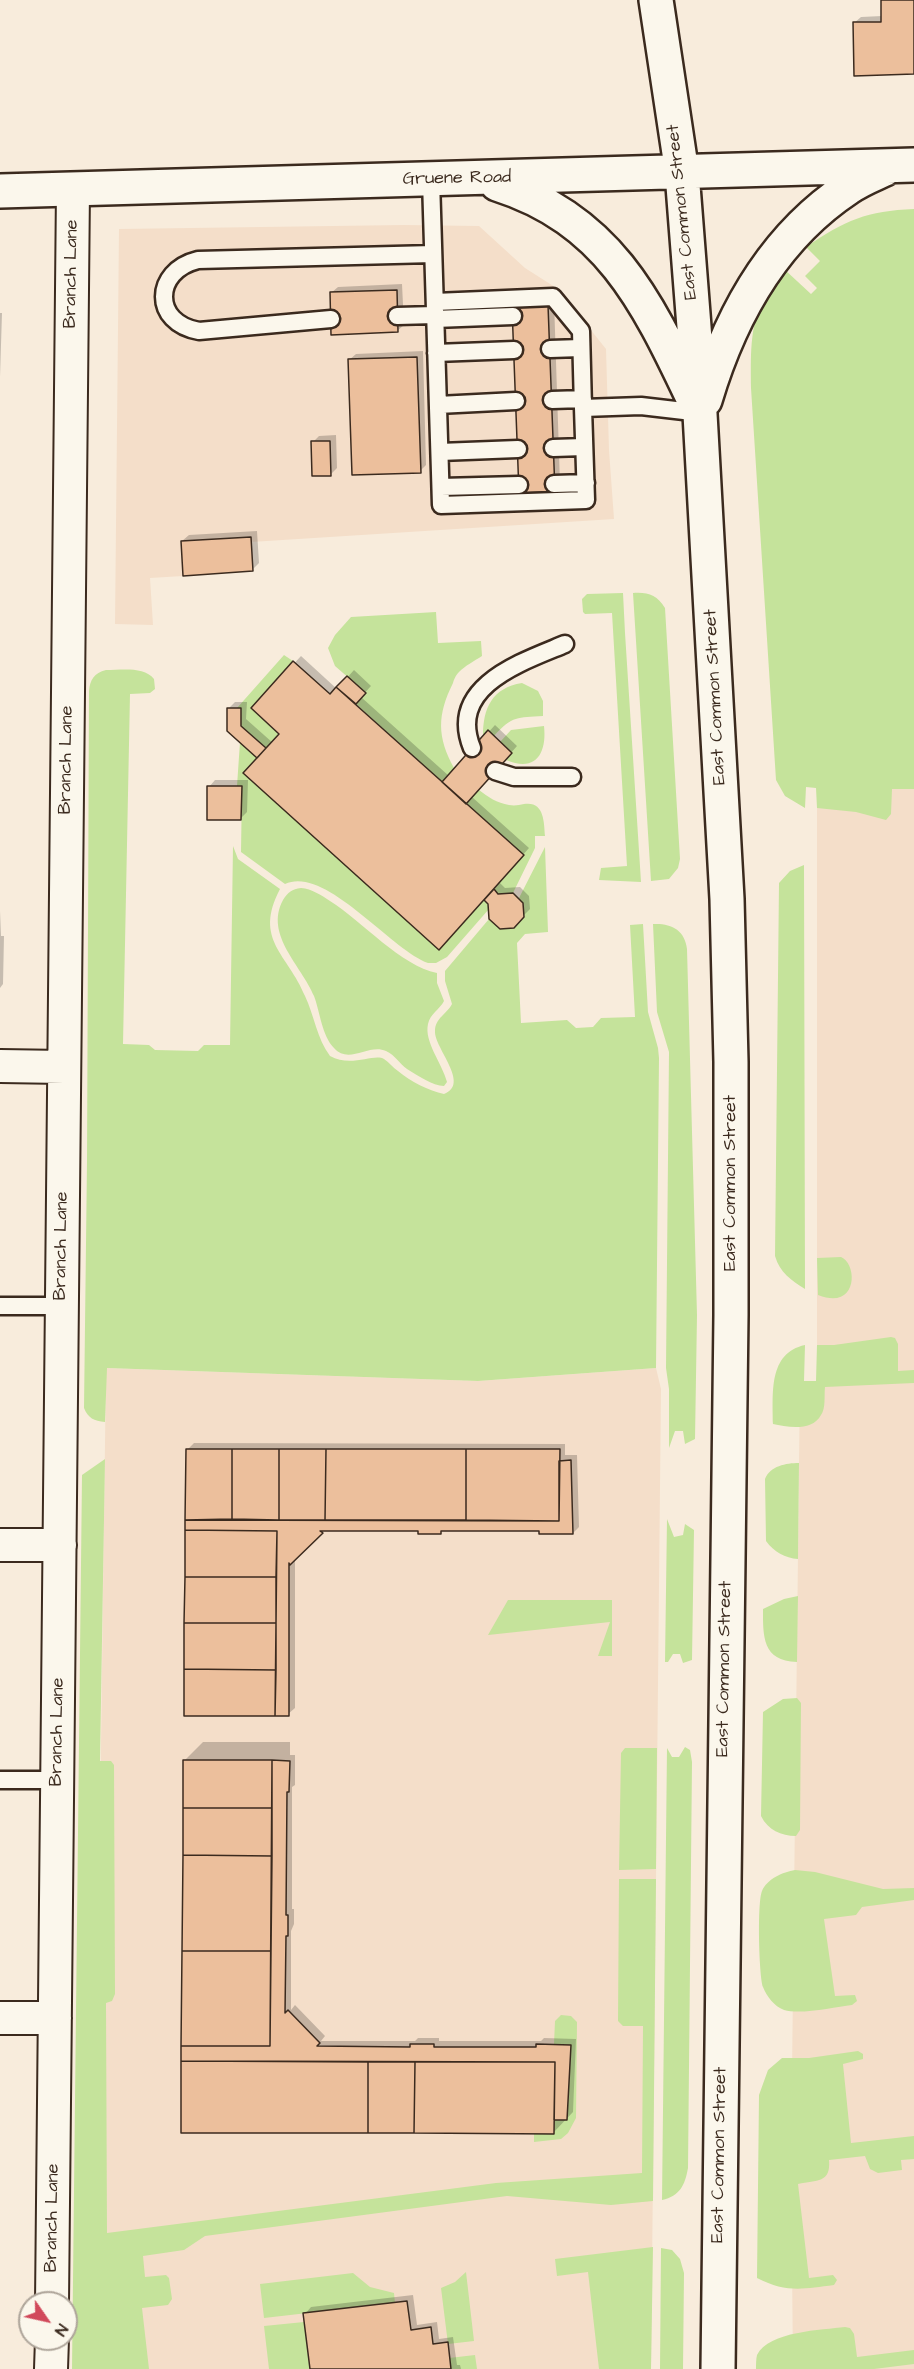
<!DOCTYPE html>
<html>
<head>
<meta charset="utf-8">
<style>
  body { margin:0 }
  #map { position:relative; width:914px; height:2369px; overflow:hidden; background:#f8ecdc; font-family:"Architects Daughter",sans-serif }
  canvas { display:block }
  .north { position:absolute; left:18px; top:2291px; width:60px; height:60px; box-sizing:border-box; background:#fbf7ec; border:2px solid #aea59a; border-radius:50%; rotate:124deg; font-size:16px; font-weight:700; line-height:24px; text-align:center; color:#3b2a1e }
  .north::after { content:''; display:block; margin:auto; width:21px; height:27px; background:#d1495b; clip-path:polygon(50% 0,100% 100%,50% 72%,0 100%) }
</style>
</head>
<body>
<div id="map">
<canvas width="914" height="2369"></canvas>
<div class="north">N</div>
</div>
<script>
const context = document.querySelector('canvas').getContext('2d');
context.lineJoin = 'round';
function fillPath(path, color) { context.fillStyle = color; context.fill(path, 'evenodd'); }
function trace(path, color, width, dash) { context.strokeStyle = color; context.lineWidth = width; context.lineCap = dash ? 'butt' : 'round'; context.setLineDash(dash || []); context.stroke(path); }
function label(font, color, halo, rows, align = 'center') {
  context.font = font + ' "Architects Daughter",sans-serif'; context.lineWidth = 4.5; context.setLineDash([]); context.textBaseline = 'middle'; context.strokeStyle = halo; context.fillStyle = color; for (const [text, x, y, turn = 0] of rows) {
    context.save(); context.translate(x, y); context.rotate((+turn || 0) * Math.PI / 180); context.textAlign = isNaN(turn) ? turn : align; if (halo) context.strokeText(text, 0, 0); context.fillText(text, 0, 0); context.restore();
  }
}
fillPath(new Path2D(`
  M 404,225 L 479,226 L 525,268 L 558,289 L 606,349 L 609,450 L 614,519 L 251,542 L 250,537 L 181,541 L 183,576 L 150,578 L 153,625 L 115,624 L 119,229 Z
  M 817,771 L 914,772 L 914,2369 L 793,2369 L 791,2160 L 800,1381 L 817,1381 Z
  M 106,1368 L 478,1381 L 656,1368 L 661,1389 L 651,2369 L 96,2369 L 98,1971 Z`), '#f4dec9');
fillPath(new Path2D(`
  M 914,209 L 914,789 L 892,789 L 891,814 L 886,820 L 856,812 L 817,808 L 816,788 L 806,787 L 805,808 L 785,796 L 776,780 L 751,388 C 751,359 749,327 763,300 C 769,289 777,279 784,269 L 811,294 L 817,288 L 805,276 L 820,261 L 806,247 C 845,220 867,211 914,209 Z
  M 623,593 L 625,633 L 641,882 L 599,880 L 601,868 L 627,866 L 612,613 L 585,614 L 583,612 L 582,599 L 587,594 Z
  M 633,593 C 648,592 657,595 665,608 L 680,859 L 678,868 L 669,879 L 651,881 Z
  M 436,612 L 438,643 L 481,641 L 482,656 C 474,661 465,666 459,672 C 455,676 454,680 453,683 C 437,715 437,737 454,768 L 442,782 L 356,704 L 366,693 L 335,666 L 328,648 L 335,635 L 351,617 Z
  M 284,655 L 293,661 L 251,708 L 279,734 L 266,748 L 241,726 L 241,708 L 237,708 Z
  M 106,670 C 121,670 144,666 154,679 L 155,689 L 150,693 L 130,694 L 123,1044 L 149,1045 L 155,1050 L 198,1051 L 204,1045 L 230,1045 L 233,846 L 238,859 L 280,889 C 253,940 288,954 305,996 C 314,1015 317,1039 330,1056 C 351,1068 374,1053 384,1059 C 389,1062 393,1068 398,1071 C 410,1081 429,1091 444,1094 C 471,1084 434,1048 435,1031 C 435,1018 447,1014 452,1004 L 445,981 L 445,971 L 489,919 L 524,917 L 523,903 L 519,898 L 545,847 L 548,932 L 525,934 L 517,943 L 521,1023 L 567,1020 L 576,1028 L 593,1027 L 601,1018 L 635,1017 L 630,925 L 643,924 L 648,1012 L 658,1048 L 659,1058 L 656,1368 L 478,1381 L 107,1368 L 105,1422 C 94,1421 88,1418 84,1408 L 87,1161 L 89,691 C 90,680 94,673 106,670 Z
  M 522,683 L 538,691 L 543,701 L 543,716 C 517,718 513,715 494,736 L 483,736 C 483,708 492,688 522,683 Z
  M 544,726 C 547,753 536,773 506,760 L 512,753 L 500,742 L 511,730 Z
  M 240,742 L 257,758 L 244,773 L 439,949 L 484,900 L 488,904 L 489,909 L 447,957 L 436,963 L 428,963 C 390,949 325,865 285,884 L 241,852 L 242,786 L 237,786 Z
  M 479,790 C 488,797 497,803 509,805 C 515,806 519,805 524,804 C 544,801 544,821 545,836 L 535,836 L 535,848 L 513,893 L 498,894 L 494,889 L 524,855 L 466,804 Z
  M 804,865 L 805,1289 C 791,1280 780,1273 775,1256 L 779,883 L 790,871 Z
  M 301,888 C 312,889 321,895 330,901 C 362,921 401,966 437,973 L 437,983 L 444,1001 C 440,1009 430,1014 428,1024 C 424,1042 442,1063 447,1082 L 444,1086 C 433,1086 417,1075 407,1069 C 400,1064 395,1055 386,1051 C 369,1043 349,1065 334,1048 C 322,1036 320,1012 314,996 C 302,966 264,935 283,900 C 288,892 292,889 301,888 Z
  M 653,924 C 671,923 685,930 687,949 L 697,1315 L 695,1439 L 685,1444 L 683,1431 L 675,1431 L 669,1448 L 669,1389 L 666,1368 L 669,1052 L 657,1012 Z
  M 841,1257 C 858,1264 858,1311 818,1295 L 817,1258 Z
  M 891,1337 L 895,1338 L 898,1344 L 898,1371 L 914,1370 L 914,1383 L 825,1387 C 824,1396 826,1408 821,1415 C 812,1432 787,1427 773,1424 C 773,1394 768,1353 805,1345 L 804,1381 L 816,1381 L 817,1345 L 834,1345 Z
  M 105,1459 L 100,1761 L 111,1761 L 114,1765 L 115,1994 L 112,2001 L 106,2003 L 107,2233 L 496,2183 L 642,2173 L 643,2026 L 623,2026 L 618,2021 L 619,1879 L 656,1879 L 653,2201 L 611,2205 L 507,2196 L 205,2236 L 184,2250 L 143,2256 L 145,2277 L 166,2275 L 169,2278 L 172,2299 L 168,2305 L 142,2308 L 149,2369 L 72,2369 L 82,1475 Z
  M 799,1463 L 798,1559 C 785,1558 774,1552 766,1541 L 765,1479 C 770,1466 786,1463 799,1463 Z
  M 667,1519 L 674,1537 L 683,1535 L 685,1524 L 694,1530 L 692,1660 L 683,1663 L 680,1654 L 673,1654 L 668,1662 L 665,1662 Z
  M 798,1596 L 797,1662 C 762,1661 763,1636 763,1609 L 784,1599 Z
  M 508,1600 L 612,1600 L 612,1656 L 598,1656 L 610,1622 L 488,1635 Z
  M 797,1698 L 801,1703 L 800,1830 L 796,1836 C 781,1836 768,1830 761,1816 L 763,1712 L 783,1699 Z
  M 685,1747 L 690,1750 L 692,1762 L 688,2168 C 685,2185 680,2196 662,2200 L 667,1748 L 672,1757 L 679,1757 Z
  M 625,1748 L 657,1748 L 656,1869 L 619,1870 L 621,1753 Z
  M 795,1870 L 815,1872 L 883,1889 L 914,1888 L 914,1900 L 862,1907 L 856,1915 L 824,1919 L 835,1996 L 855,1995 L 857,2001 L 852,2005 C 834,2007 801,2015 784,2010 C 774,2006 767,1997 763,1987 C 759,1975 757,1903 762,1891 C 767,1879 783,1872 795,1870 Z
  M 561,2015 L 571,2016 L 577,2022 L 576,2118 L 568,2133 L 561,2139 L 534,2142 L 534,2133 L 554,2133 L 554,2120 L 567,2120 L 571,2045 L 554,2044 L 555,2021 Z
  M 858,2051 L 863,2054 L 863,2059 L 843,2064 L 851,2143 L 914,2136 L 914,2159 L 901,2160 L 902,2170 L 878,2173 L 870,2169 L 865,2156 L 829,2160 C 831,2183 817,2180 798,2184 L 809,2278 L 833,2275 L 837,2280 L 834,2285 C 803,2289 786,2293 757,2278 L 759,2095 L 768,2070 L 782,2058 L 809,2058 Z
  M 653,2247 L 651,2369 L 599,2369 L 588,2272 L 557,2276 L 555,2259 Z
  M 661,2248 L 672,2250 L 680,2259 L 684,2273 L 683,2369 L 660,2369 Z
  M 466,2272 L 474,2341 L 448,2344 L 441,2288 L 455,2282 Z
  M 353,2273 L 370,2287 L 394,2293 L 395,2303 L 264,2318 L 260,2284 Z
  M 304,2322 L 310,2369 L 269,2369 L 264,2326 Z
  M 845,2327 L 850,2328 L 854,2334 L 857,2357 L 914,2350 L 914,2364 L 874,2369 L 756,2369 C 756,2365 756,2359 757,2355 C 769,2331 822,2330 845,2327 Z
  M 475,2355 L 477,2369 L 451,2369 L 449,2358 Z`), '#c5e39b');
fillPath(new Path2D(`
  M 882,0 L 914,0 L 914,73 L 854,23 L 861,17 L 882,16 Z
  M 402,284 L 404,325 L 397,331 L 331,293 L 338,287 Z
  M 554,300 L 560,484 L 554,490 L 514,308 Z
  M 0,313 L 2,313 L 0,377 Z
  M 423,351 L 426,465 L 420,471 L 349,360 L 356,354 Z
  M 336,435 L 337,468 L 331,474 L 313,442 L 319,436 Z
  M 257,531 L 259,563 L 252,570 L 182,541 L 189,535 Z
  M 301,656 L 337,689 L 354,670 L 371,686 L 361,697 L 449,776 L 495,725 L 517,746 L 472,797 L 529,848 L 499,882 L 505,888 L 520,887 L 529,896 L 530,909 L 520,919 L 490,903 L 259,757 L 229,708 L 235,702 L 247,702 L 246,719 L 273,743 L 281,734 L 253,708 Z
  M 215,780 L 248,780 L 247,812 L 241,818 L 209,787 Z
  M 0,911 L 1,936 L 4,936 L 3,984 L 0,988 Z
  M 194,1443 L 565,1444 L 565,1455 L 577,1455 L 579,1527 L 573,1533 L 541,1530 L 443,1530 L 440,1532 L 419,1530 L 325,1529 L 295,1559 L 295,1708 L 288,1714 L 185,1714 L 188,1449 Z
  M 203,1742 L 290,1742 L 290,1755 L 295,1755 L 295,1785 L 292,1787 L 292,1909 L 294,1909 L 294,1924 L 291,1931 L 291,2010 L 295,2005 L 325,2036 L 321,2041 L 415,2041 L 418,2038 L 439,2038 L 439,2041 L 541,2041 L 544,2038 L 576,2039 L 573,2112 L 554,2132 L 182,2131 L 185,1760 Z
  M 413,2295 L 417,2325 L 437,2322 L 439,2339 L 453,2337 L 457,2365 L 460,2365 L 461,2369 L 311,2369 L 305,2314 L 311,2307 Z`), '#0003');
const building = new Path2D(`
  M 881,0 L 914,0 L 914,74 L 854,76 L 853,22 L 881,22 Z
  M 397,290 L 398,332 L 331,335 L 330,292 Z
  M 548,305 L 555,492 L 519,493 L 512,307 Z
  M 417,357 L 421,473 L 352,475 L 348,359 Z
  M 311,441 L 330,441 L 331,476 L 312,476 Z
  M 251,537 L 253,571 L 183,576 L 181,541 Z
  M 293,661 L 330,694 L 336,687 L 524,855 L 439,950 L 243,773 L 279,734 L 251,708 Z
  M 347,676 L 366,693 L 356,704 L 336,687 Z
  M 227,708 L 241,708 L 241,726 L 266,748 L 257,758 L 227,731 Z
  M 488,730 L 512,753 L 466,804 L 442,782 Z
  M 207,786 L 242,786 L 241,820 L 207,820 Z
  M 494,889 L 498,894 L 513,893 L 523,903 L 524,917 L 514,928 L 500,929 L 489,919 L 488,904 L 484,900 Z
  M 186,1449 L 232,1449 L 232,1519 L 185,1520 Z
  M 232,1449 L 279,1449 L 279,1520 L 232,1519 Z
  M 279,1449 L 326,1449 L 325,1520 L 279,1520 Z
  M 326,1449 L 466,1449 L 466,1520 L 325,1520 Z
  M 466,1449 L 560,1449 L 559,1521 L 466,1520 Z
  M 571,1460 L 573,1534 L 539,1534 L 539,1531 L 441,1531 L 441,1534 L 418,1534 L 418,1531 L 320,1531 L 323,1533 L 290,1565 L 289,1563 L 289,1716 L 275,1716 L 277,1531 L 185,1530 L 185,1520 L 559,1521 L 559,1461 Z
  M 185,1530 L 277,1531 L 276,1577 L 185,1577 Z
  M 185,1577 L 276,1577 L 276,1623 L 184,1623 Z
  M 184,1623 L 276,1623 L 276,1670 L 184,1669 Z
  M 184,1669 L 276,1670 L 275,1716 L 184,1716 Z
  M 183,1760 L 272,1760 L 272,1808 L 183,1808 Z
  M 272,1760 L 290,1761 L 289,1792 L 287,1792 L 286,1915 L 288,1915 L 288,1936 L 286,1936 L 285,2013 L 288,2010 L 320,2043 L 317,2046 L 410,2047 L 410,2044 L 434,2044 L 434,2047 L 536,2047 L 536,2044 L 571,2045 L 567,2120 L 554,2120 L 555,2062 L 181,2061 L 181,2046 L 270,2046 Z
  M 183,1808 L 272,1808 L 272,1856 L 183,1855 Z
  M 183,1855 L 272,1856 L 271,1951 L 182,1951 Z
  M 182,1951 L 271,1951 L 270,2046 L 181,2046 Z
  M 181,2061 L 368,2062 L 368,2133 L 181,2133 Z
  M 368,2062 L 415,2062 L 414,2133 L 368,2133 Z
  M 415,2062 L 555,2062 L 554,2134 L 414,2133 Z
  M 407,2301 L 411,2330 L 431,2327 L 433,2344 L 448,2342 L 451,2369 L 310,2369 L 303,2313 Z`);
fillPath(building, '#ecbf9c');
trace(building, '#3b2a1e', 1.5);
const lane = new Path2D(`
  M 431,180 L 441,505 L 586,500 L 583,408 L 641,406 L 701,413
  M 435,302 L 553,297 L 581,331 L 583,408
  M 397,316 L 435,315
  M 331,319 L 199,331 C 152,323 153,271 198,260 L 433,254
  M 435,319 L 513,316
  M 550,349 L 581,348
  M 436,353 L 514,350
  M 552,400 L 583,399
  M 438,405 L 516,401
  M 553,448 L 584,447
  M 440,452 L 518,449
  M 554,484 L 586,483
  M 441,487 L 519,485
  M 472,748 C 447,686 522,662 565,644
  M 495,771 L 514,777 L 572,777
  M 0,1306 L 62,1306
  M 0,1780 L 57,1780`);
const street = new Path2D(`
  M 0,1066 L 64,1067
  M 0,1545 L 60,1545
  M 0,2018 L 55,2018
  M 52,2303 L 73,189
  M 51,2369 L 52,2339`);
const secondary = new Path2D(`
  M 656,0 L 682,173 L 698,378 L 727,899 L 731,1062 L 731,1315 L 718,2369
  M 497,184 C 607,219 646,299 692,396
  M 0,191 L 914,165
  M 705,400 C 730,316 774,237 848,188 C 859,180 872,175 885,169`);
trace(lane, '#3b2a1e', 21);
trace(street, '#3b2a1e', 36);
trace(secondary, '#3b2a1e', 38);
trace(lane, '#fbf7ec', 16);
trace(street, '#fbf7ec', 32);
trace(secondary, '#fbf7ec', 33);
label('18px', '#3b2a1e', '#fbf7ec', [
  ["Gruene Road",457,179,-1],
  ["East Common Street",683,212,-96],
  ["Branch Lane",72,274,-89],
  ["East Common Street",716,697,-93],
  ["Branch Lane",67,760,-89],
  ["East Common Street",731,1183,-90],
  ["Branch Lane",62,1246,-89],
  ["East Common Street",725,1669,-89],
  ["Branch Lane",58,1732,-89],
  ["East Common Street",720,2155,-89],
  ["Branch Lane",53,2218,-89]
]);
</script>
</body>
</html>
